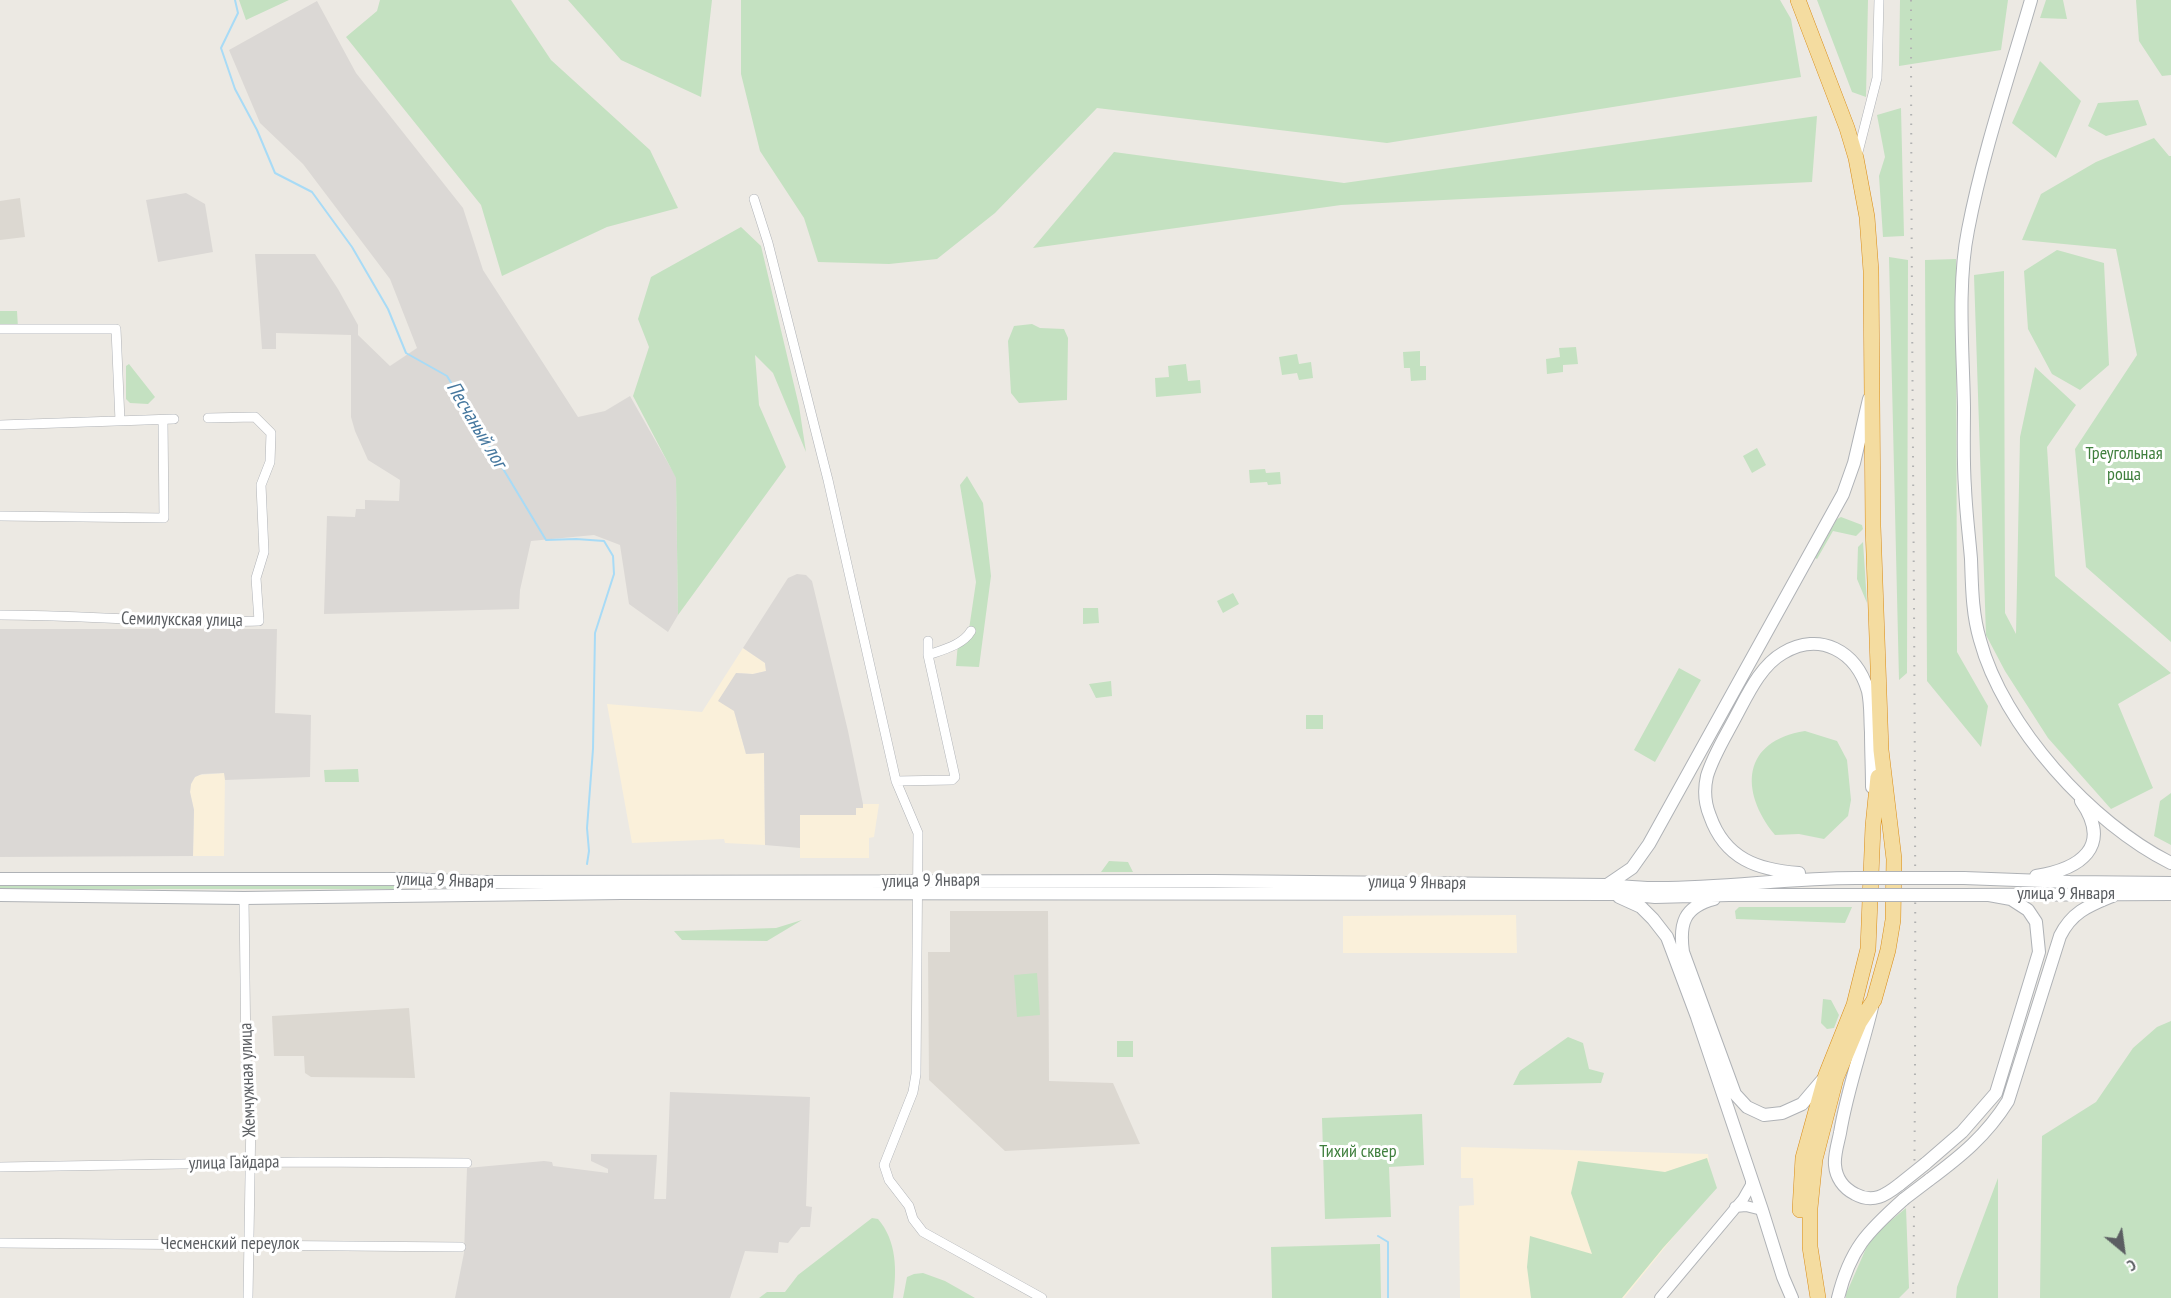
<!DOCTYPE html>
<html>
<head>
<meta charset="utf-8">
<style>
  body { margin:0 }
  #map { position:relative; width:2171px; height:1298px; overflow:hidden; background:#ece9e3; font-family:"PT Sans Narrow",sans-serif }
  canvas { display:block }
  .north { position:absolute; left:2093px; top:1220px; width:60px; height:60px; -webkit-text-stroke:4px #fff; paint-order:stroke; rotate:151deg; font-size:16px; font-weight:700; line-height:24px; text-align:center; color:#5b5e62 }
  .north::after { content:''; display:block; margin:auto; width:21px; height:27px; background:#5b5e62; clip-path:polygon(50% 0,100% 100%,50% 72%,0 100%) }
</style>
</head>
<body>
<div id="map">
<canvas width="2171" height="1298"></canvas>
<div class="north">С</div>
</div>
<script>
const context = document.querySelector('canvas').getContext('2d');
context.lineJoin = 'round';
function fillPath(path, color) { context.fillStyle = color; context.fill(path, 'evenodd'); }
function trace(path, color, width, dash) { context.strokeStyle = color; context.lineWidth = width; context.lineCap = dash ? 'butt' : 'round'; context.setLineDash(dash || []); context.stroke(path); }
function label(font, color, halo, rows, align = 'center') {
  context.font = font + ' "PT Sans Narrow",sans-serif'; context.lineWidth = 6; context.setLineDash([]); context.textBaseline = 'middle'; context.strokeStyle = halo; context.fillStyle = color; for (const [text, x, y, turn = 0] of rows) {
    context.save(); context.translate(x, y); context.rotate((+turn || 0) * Math.PI / 180); context.textAlign = isNaN(turn) ? turn : align; if (halo) context.strokeText(text, 0, 0); context.fillText(text, 0, 0); context.restore();
  }
}
fillPath(new Path2D(`
  M 743,648 L 765,663 L 766,671 L 753,674 L 736,673 L 734,711 L 746,754 L 764,753 L 765,845 L 725,843 L 724,839 L 632,843 L 607,704 L 702,712 Z
  M 225,773 L 224,856 L 193,856 L 194,810 L 190,792 L 191,784 L 195,777 L 199,775 Z
  M 863,804 L 879,804 L 874,837 L 869,838 L 869,858 L 800,858 L 800,815 L 855,815 L 856,808 L 863,808 Z
  M 1516,915 L 1517,953 L 1343,953 L 1343,916 Z
  M 1461,1147 L 1708,1154 L 1712,1189 L 1624,1298 L 1460,1298 L 1459,1206 L 1474,1205 L 1473,1178 L 1461,1178 Z`), '#faf0da');
fillPath(new Path2D(`
  M 317,1 L 356,73 L 463,208 L 483,270 L 578,417 L 605,411 L 630,396 L 676,477 L 678,615 L 668,632 L 629,604 L 620,545 L 594,535 L 531,541 L 520,590 L 519,609 L 324,614 L 327,516 L 355,517 L 356,509 L 365,509 L 365,500 L 399,501 L 400,480 L 368,460 L 355,431 L 351,417 L 351,335 L 276,333 L 276,349 L 262,349 L 255,254 L 315,254 L 338,289 L 358,325 L 358,335 L 390,366 L 417,348 L 390,279 L 303,164 L 260,123 L 229,50 Z
  M 186,193 L 205,204 L 213,252 L 158,262 L 146,200 Z
  M 797,574 L 806,575 L 812,581 L 848,731 L 863,804 L 863,808 L 856,808 L 856,815 L 800,815 L 800,848 L 765,845 L 764,753 L 746,754 L 734,711 L 718,701 L 736,673 L 753,674 L 766,671 L 765,663 L 743,648 L 788,578 Z
  M 0,629 L 277,629 L 275,713 L 311,715 L 310,777 L 225,780 L 224,773 L 202,774 L 195,777 L 191,784 L 190,792 L 194,810 L 193,856 L 0,857 Z
  M 670,1092 L 810,1097 L 806,1206 L 812,1207 L 810,1227 L 801,1227 L 788,1243 L 779,1242 L 778,1253 L 745,1251 L 730,1298 L 455,1298 L 464,1253 L 467,1168 L 544,1161 L 552,1162 L 553,1166 L 608,1173 L 608,1169 L 591,1161 L 591,1154 L 657,1155 L 654,1199 L 666,1199 Z`), '#dbd8d5');
fillPath(new Path2D(`
  M 20,198 L 25,237 L 0,240 L 0,201 Z
  M 950,911 L 1048,911 L 1049,1081 L 1113,1083 L 1140,1144 L 1005,1151 L 929,1080 L 928,952 L 950,952 Z
  M 409,1008 L 415,1078 L 311,1077 L 305,1073 L 304,1056 L 274,1056 L 272,1016 Z`), '#dcd8d1');
fillPath(new Path2D(`
  M 239,0 L 289,0 L 246,20 Z
  M 380,0 L 511,0 L 551,60 L 650,150 L 678,208 L 607,227 L 502,276 L 481,205 L 346,37 L 377,11 Z
  M 568,0 L 712,0 L 701,97 L 621,60 Z
  M 741,0 L 1780,0 L 1791,19 L 1801,77 L 1387,143 L 1097,108 L 995,213 L 937,259 L 889,264 L 818,262 L 804,218 L 760,151 L 741,74 Z
  M 1817,0 L 1868,0 L 1866,97 L 1852,92 Z
  M 1900,0 L 2008,0 L 2001,50 L 1899,66 Z
  M 2046,0 L 2063,0 L 2067,19 L 2040,18 Z
  M 2136,0 L 2171,0 L 2171,75 L 2162,76 L 2139,41 Z
  M 2040,61 L 2081,101 L 2056,158 L 2012,123 Z
  M 2138,100 L 2147,125 L 2106,136 L 2088,126 L 2098,103 Z
  M 1901,108 L 1904,236 L 1883,237 L 1879,176 L 1885,157 L 1877,115 Z
  M 1817,116 L 1812,182 L 1341,205 L 1033,248 L 1114,152 L 1344,183 Z
  M 2154,138 L 2169,156 L 2171,156 L 2171,642 L 2086,567 L 2075,449 L 2137,355 L 2116,249 L 2022,240 L 2041,194 L 2096,162 Z
  M 741,227 L 761,246 L 799,406 L 806,452 L 773,373 L 755,355 L 759,405 L 786,467 L 678,615 L 676,478 L 633,396 L 649,347 L 638,319 L 651,277 Z
  M 2057,250 L 2104,263 L 2109,365 L 2080,390 L 2052,374 L 2028,329 L 2024,271 Z
  M 1889,257 L 1908,260 L 1907,673 L 1899,680 Z
  M 1956,259 L 1957,652 L 1988,706 L 1981,747 L 1927,681 L 1925,260 Z
  M 2004,271 L 2005,613 L 2016,634 L 2020,437 L 2035,367 L 2076,405 L 2047,447 L 2055,576 L 2171,673 L 2118,704 L 2153,788 L 2111,809 L 2048,738 L 2005,671 L 1986,635 L 1974,275 Z
  M 0,311 L 17,311 L 18,328 L 0,329 Z
  M 1032,324 L 1040,328 L 1064,329 L 1068,338 L 1067,400 L 1019,403 L 1011,393 L 1008,341 L 1014,326 Z
  M 1576,347 L 1578,364 L 1563,365 L 1563,372 L 1547,374 L 1546,359 L 1560,357 L 1559,348 Z
  M 1420,351 L 1420,366 L 1426,366 L 1426,380 L 1411,381 L 1410,368 L 1404,368 L 1403,352 Z
  M 1297,354 L 1299,364 L 1311,362 L 1313,378 L 1299,380 L 1297,373 L 1282,375 L 1279,357 Z
  M 129,364 L 155,397 L 148,404 L 130,403 L 126,399 L 126,366 Z
  M 1186,364 L 1188,381 L 1200,380 L 1201,393 L 1156,397 L 1155,378 L 1169,377 L 1168,366 Z
  M 1757,448 L 1766,465 L 1752,473 L 1743,456 Z
  M 1265,469 L 1266,473 L 1280,472 L 1281,484 L 1268,485 L 1267,482 L 1250,483 L 1249,470 Z
  M 967,476 L 983,503 L 991,576 L 979,667 L 956,666 L 958,643 L 968,636 L 976,582 L 960,485 Z
  M 1841,517 L 1862,525 L 1863,529 L 1856,536 L 1833,531 L 1817,559 L 1815,558 L 1837,519 Z
  M 1863,542 L 1867,603 L 1857,579 L 1858,547 Z
  M 1233,593 L 1239,604 L 1223,613 L 1217,601 Z
  M 1083,608 L 1098,608 L 1099,623 L 1083,624 Z
  M 1679,668 L 1701,680 L 1655,762 L 1634,750 Z
  M 1111,681 L 1112,696 L 1096,698 L 1089,684 Z
  M 1306,715 L 1323,715 L 1323,729 L 1306,729 Z
  M 1805,731 L 1837,741 L 1847,760 L 1851,800 L 1848,816 L 1824,839 L 1799,834 L 1775,835 C 1739,791 1742,741 1805,731 Z
  M 358,769 L 359,782 L 325,782 L 324,770 Z
  M 2171,793 L 2171,845 L 2154,836 L 2160,801 Z
  M 1109,861 L 1128,862 L 1133,872 L 1101,872 Z
  M 0,885 L 396,886 L 396,889 L 0,889 Z
  M 1739,907 L 1852,907 L 1845,923 L 1736,919 L 1735,911 Z
  M 802,920 L 767,941 L 682,940 L 674,931 L 776,928 Z
  M 1037,973 L 1040,1015 L 1017,1017 L 1014,975 Z
  M 1823,999 L 1831,1000 L 1839,1015 L 1834,1028 L 1827,1029 L 1821,1023 Z
  M 2171,1021 L 2171,1298 L 2040,1298 L 2042,1136 L 2096,1102 L 2133,1048 L 2157,1027 Z
  M 1568,1037 L 1583,1043 L 1589,1069 L 1604,1073 L 1601,1083 L 1513,1085 L 1520,1071 Z
  M 1117,1041 L 1133,1041 L 1133,1057 L 1117,1057 Z
  M 1422,1114 L 1424,1165 L 1389,1167 L 1391,1217 L 1325,1219 L 1322,1118 Z
  M 1707,1158 L 1717,1188 L 1663,1248 L 1622,1298 L 1531,1298 L 1527,1267 L 1530,1236 L 1592,1254 L 1571,1193 L 1578,1161 L 1665,1172 Z
  M 1998,1178 L 1998,1298 L 1956,1298 L 1957,1287 Z
  M 1906,1208 L 1909,1288 L 1899,1298 L 1846,1298 L 1846,1294 L 1871,1237 Z
  M 872,1218 L 878,1219 C 897,1241 897,1271 893,1298 L 759,1298 L 767,1292 L 785,1292 L 798,1275 Z
  M 1380,1244 L 1381,1298 L 1272,1298 L 1271,1247 Z
  M 923,1273 L 945,1281 L 975,1298 L 903,1298 L 907,1277 L 914,1274 Z`), '#c4e1c1');
trace(new Path2D(`
  M 235,0 L 238,13 L 221,48 L 235,89 L 257,130 L 275,173 L 312,192 L 352,247 L 388,309 L 406,353 L 447,376 L 546,540 L 576,539 L 604,541 L 613,556 L 614,574 L 595,633 L 593,749 L 587,828 L 589,851 L 587,864
  M 1378,1236 L 1388,1242 L 1388,1298`), '#a8dbf6', 2);
const minor = new Path2D(`
  M 1857,156 L 1877,78 L 1879,0
  M 754,199 L 768,243 L 828,480 L 896,781 L 918,833 L 916,1074 L 913,1092 L 884,1165 L 889,1180 L 909,1206 L 913,1219 L 923,1232 L 1042,1298
  M 0,329 L 116,329 L 120,421
  M 0,425 L 174,419
  M 0,516 L 164,518 L 163,420
  M 0,615 C 86,615 172,624 259,621 L 256,578 L 264,552 L 261,485 L 270,462 L 271,433 L 255,417 L 208,418
  M 928,655 L 928,641
  M 896,781 L 952,780 L 955,777 L 928,655 C 942,650 963,645 971,631
  M 244,898 L 246,1059 L 251,1115 L 248,1298
  M 0,1167 L 300,1162 L 467,1163
  M 0,1243 L 461,1247`);
const tertiary = new Path2D(`
  M 1735,1207 L 1746,1206 L 1762,1210
  M 1660,1298 L 1743,1199 L 1751,1185 L 1751,1177`);
const secondary = new Path2D(`
  M 2031,0 C 2009,76 1983,152 1968,230 C 1957,285 1963,350 1964,407 C 1964,434 1963,461 1965,488 C 1966,512 1969,535 1971,559 C 1972,586 1972,613 1980,640 C 2003,726 2092,824 2171,863
  M 1799,873 C 1758,870 1725,859 1710,816 C 1705,804 1704,789 1707,776 C 1713,756 1725,737 1735,718 C 1747,696 1760,666 1783,653 C 1820,631 1856,651 1868,691 C 1871,705 1870,718 1871,732 C 1871,750 1872,768 1872,787
  M 2036,876 C 2080,869 2113,847 2081,801
  M 1964,878 L 2070,882 L 2171,883
  M 0,879 L 405,879 L 482,882 L 1213,881 L 1607,885 C 1622,886 1638,888 1653,888 C 1723,889 1792,877 1862,878
  M 1607,885 L 1632,868 L 1649,844 L 1843,494 L 1854,463 L 1869,399
  M 0,895 L 244,898 L 621,893 L 1626,894 L 1655,897 L 1729,895 L 1862,895
  M 1962,895 L 2171,894
  M 1619,897 L 1641,907 L 1653,919 L 1667,937 L 1697,1017 L 1762,1210 L 1783,1277 L 1792,1298
  M 1714,899 C 1684,907 1679,923 1683,952 L 1735,1094 L 1747,1107 L 1764,1115 L 1782,1113 L 1802,1104 L 1825,1077
  M 1872,1007 C 1862,1049 1847,1090 1840,1133 C 1838,1143 1834,1155 1835,1165 C 1836,1177 1843,1188 1855,1194 C 1873,1204 1886,1195 1900,1184
  M 1925,1164 L 1962,1132 L 1996,1093 L 2039,952 L 2036,922 L 2028,910 L 2011,899 L 1989,895
  M 1929,1180 C 1961,1156 1986,1136 2008,1101 L 2060,936 C 2073,910 2091,905 2117,894
  M 1838,1298 C 1850,1249 1867,1232 1904,1199`);
const trunk = new Path2D(`
  M 1798,0 L 1847,128 L 1856,158 L 1867,217 L 1871,271 L 1873,526 L 1881,750 L 1894,859 L 1893,920 L 1888,950 L 1874,1000 L 1859,1023 L 1836,1078 L 1815,1159 L 1810,1208 L 1810,1247 L 1818,1298
  M 1800,1210 L 1803,1158 L 1826,1075 L 1854,1005 L 1868,949 L 1873,826 L 1878,777`);
trace(minor, '#b0b3b7', 10);
trace(tertiary, '#b0b3b7', 12);
trace(secondary, '#afb2b6', 14);
trace(trunk, '#d98c16', 16);
trace(minor, '#fff', 9);
trace(tertiary, '#fff', 10);
trace(secondary, '#fff', 12);
trace(trunk, '#f4dca0', 15);
trace(new Path2D(`
  M 1911,0 C 1911,433 1919,865 1913,1298`), '#b1b2b2', 2, [1.5, 8]);
const secondaryBridge = new Path2D(`
  M 1862,878 L 1964,878
  M 1862,895 L 1962,895
  M 1900,1184 L 1925,1164
  M 1904,1199 L 1929,1180`);
trace(secondaryBridge, '#afb2b6', 14, []);
trace(secondaryBridge, '#fff', 12);
label('18px', '#3f7f3d', '#fff', [
  ["Треугольная",2124,454],
  ["роща",2124,475],
  ["Тихий сквер",1358,1152]
]);
label('18px', '#5b5e62', '#fff', [
  ["Семилукская улица",182,620,1],
  ["улица 9 Января",445,881,2],
  ["улица 9 Января",931,881,-1],
  ["улица 9 Января",1417,883,1],
  ["улица 9 Января",2066,894],
  ["Жемчужная улица",248,1080,-92],
  ["улица Гайдара",234,1163,-1],
  ["Чесменский переулок",230,1244]
]);
label('italic 20px', '#45779e', '#fff', [
  ["Песчаный лог",476,425,59]
]);
</script>
</body>
</html>
